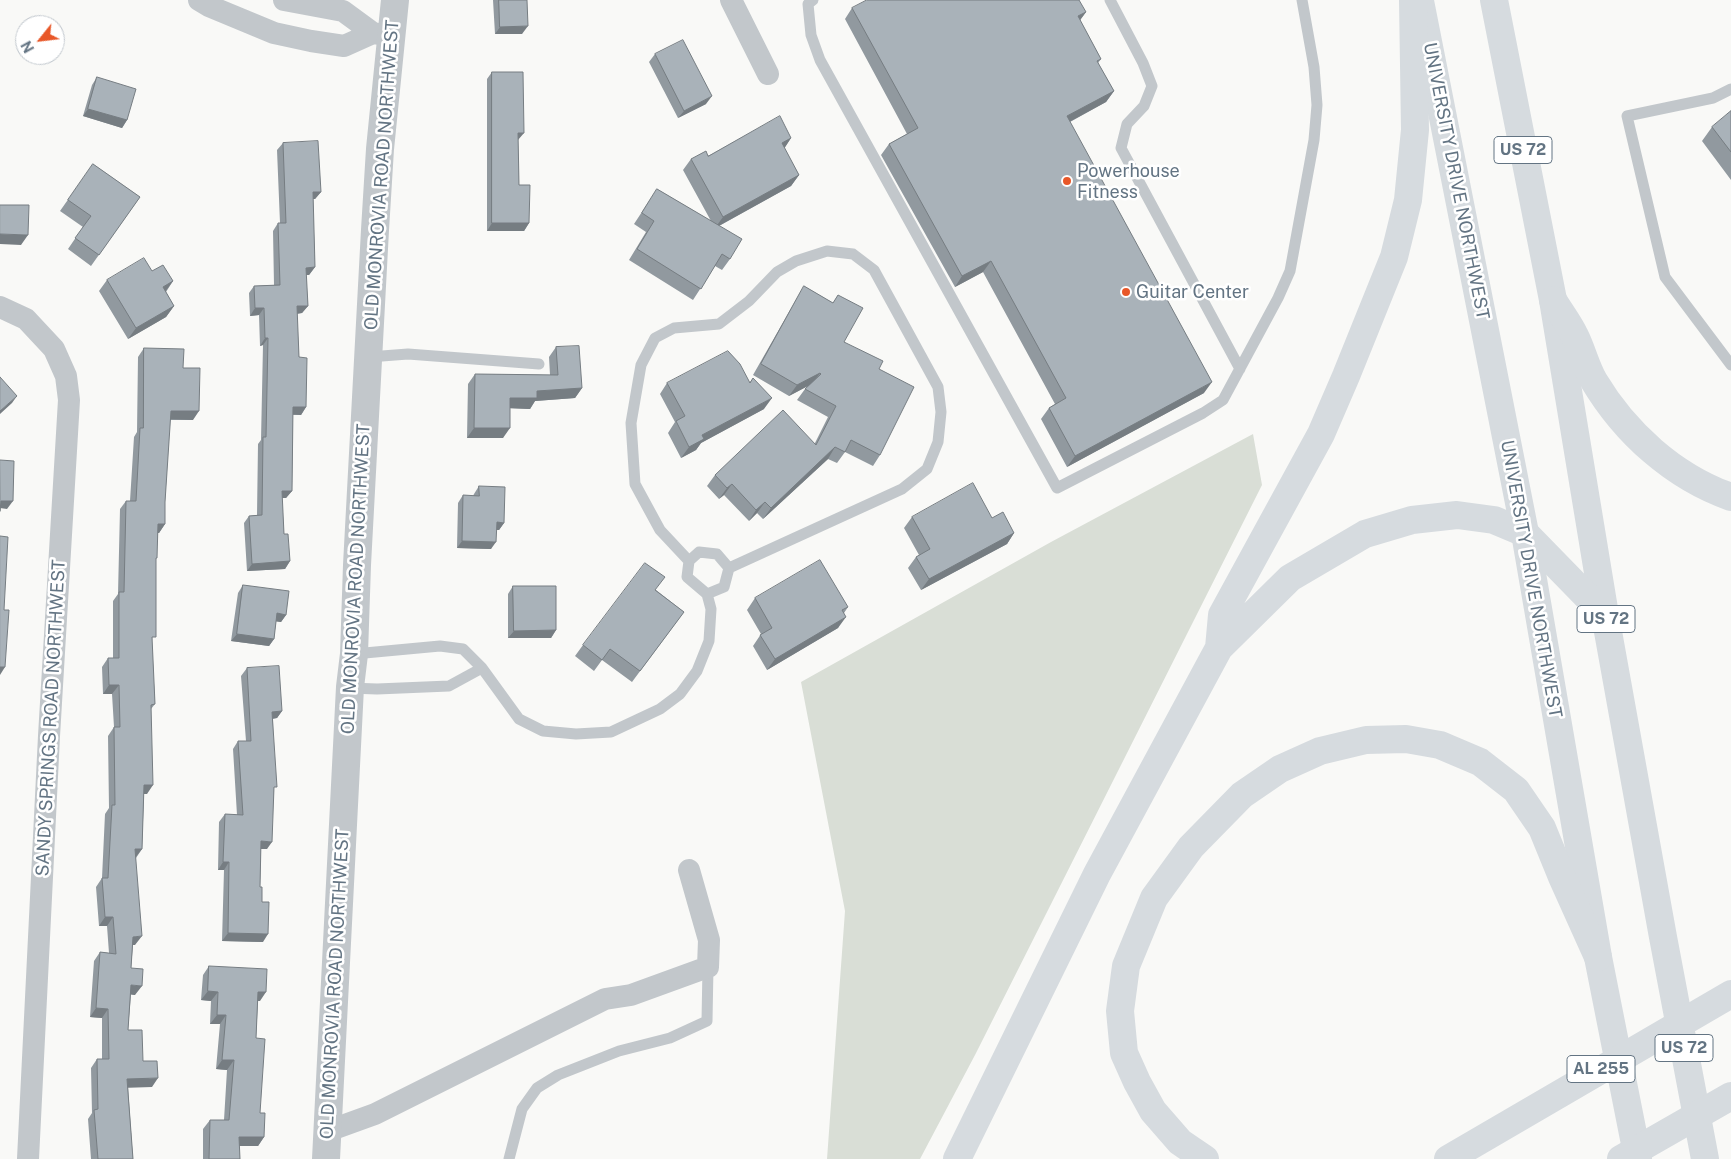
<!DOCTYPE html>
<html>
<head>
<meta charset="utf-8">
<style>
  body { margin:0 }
  #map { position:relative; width:1731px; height:1159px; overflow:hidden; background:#f9f9f7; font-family:"Public Sans",sans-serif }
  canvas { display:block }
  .north { position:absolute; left:15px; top:15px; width:50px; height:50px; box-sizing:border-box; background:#fff; border:1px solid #c1c7cd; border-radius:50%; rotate:241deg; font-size:14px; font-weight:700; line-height:20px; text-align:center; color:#637483 }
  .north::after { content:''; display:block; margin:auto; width:18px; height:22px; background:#e85728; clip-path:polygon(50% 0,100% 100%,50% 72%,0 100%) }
</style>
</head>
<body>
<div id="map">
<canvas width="1731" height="1159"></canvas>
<div class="north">N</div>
</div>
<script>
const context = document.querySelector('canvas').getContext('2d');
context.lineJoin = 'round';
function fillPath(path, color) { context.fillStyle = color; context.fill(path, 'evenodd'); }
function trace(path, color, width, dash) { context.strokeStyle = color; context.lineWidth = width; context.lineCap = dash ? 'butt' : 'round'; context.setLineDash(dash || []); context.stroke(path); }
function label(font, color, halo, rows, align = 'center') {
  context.font = font + ' "Public Sans",sans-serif'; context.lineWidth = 5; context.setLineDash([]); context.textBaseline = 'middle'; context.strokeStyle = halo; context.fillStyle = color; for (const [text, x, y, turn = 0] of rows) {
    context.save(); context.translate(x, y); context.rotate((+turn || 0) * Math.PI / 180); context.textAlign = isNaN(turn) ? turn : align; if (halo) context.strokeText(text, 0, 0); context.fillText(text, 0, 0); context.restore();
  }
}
fillPath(new Path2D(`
  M 1253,434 L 1262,485 L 975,1055 L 920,1159 L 827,1159 L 845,911 L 801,682 L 1051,542 Z`), '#d9ded6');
trace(new Path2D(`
  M 813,0 L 808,4 L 811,35 L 820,60 L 1057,488 L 1203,413 L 1223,400 L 1278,298 L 1290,271 L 1314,140 L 1317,105 L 1314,67 L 1302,0
  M 1110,0 L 1143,63 L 1152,86 L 1144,106 L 1127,124 L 1121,148 L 1240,369
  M 1731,89 L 1713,98 L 1627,116 L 1665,277 L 1731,365
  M 369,357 L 408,354 L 539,364
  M 689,561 L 660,530 L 635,484 L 631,423 L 641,365 L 655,338 L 674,328 L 719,324 L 749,301 L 777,272 L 796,261 L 827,251 L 853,254 L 874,270 L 938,387 L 941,412 L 938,442 L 927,469 L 902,489 L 729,568
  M 354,654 L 440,646 L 463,649 L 482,668 L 519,719 L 543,731 L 576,734 L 611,732 L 660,709 L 680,694 L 697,671 L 709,641 L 711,609 L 707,594 L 687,577 L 689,561 L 699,552 L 717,554 L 729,568 L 724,587 L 707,594
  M 350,688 L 377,689 L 449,686 L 482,668
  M 509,1159 L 522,1109 L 537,1088 L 558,1075 L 619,1051 L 670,1038 L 707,1021 L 708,967`), '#c2c7cb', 11);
trace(new Path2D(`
  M 199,0 L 209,6 L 274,33 L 311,41 L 344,46 L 373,33
  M 284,0 L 343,11 L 373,33 L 385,35
  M 731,0 L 768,74
  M 0,307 L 26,319 L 54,349 L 66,376 L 69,400 L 49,736 L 28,1159
  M 328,1131 L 375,1114 L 605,999 L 631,995 L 708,967 L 709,940 L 689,870`), '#c2c7cb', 22);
trace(new Path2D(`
  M 326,1159 L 350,687 L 354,654 L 357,565 L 375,230 L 380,149 L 395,0`), '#c2c7cb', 28);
trace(new Path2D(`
  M 1494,0 L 1553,300 L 1605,615 L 1663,937 L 1705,1159
  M 1420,1 L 1525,533 L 1598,957 L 1638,1159`), '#d6dbdf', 28);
trace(new Path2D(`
  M 1553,300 C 1560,312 1569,323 1575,336 C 1582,350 1586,367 1594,381 C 1625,433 1674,477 1731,497
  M 1219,648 L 1222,615 L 1321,434 L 1346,376 L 1394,257 L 1408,200 L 1415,130 L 1413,0
  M 957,1159 L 1097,874 L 1219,648 L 1290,578 L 1365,534 L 1412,520 L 1457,515 L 1494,520 L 1525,533 L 1605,615
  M 1205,1159 L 1180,1142 L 1153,1111 L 1137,1082 L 1124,1053 L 1120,1011 L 1126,966 L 1154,898 L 1191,847 L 1242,795 L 1280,769 L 1320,751 L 1366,740 L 1406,739 L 1440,745 L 1480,762 L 1516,790 L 1542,828 L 1562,877 L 1598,957
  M 1448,1159 L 1731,994
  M 1621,1159 L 1731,1096`), '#d6dbdf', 28);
fillPath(new Path2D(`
  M 493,0 L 527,0 L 522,34 L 495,34 Z
  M 852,8 L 1086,12 L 1080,20 L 1101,59 L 1098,63 L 1114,91 L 1106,102 L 1070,122 L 1204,393 L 1067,467 L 1041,419 L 1049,408 L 1055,404 L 983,272 L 955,287 L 881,155 L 889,144 L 907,134 L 845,19 Z
  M 655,54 L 706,104 L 678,118 L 649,62 Z
  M 492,72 L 518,140 L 519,185 L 529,223 L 524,231 L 487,231 L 487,79 Z
  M 97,77 L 127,120 L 122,128 L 83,116 L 92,85 Z
  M 1731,111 L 1731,180 L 1702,141 L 1712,127 Z
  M 791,138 L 784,148 L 799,175 L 791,186 L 719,226 L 730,259 L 722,270 L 715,266 L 693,300 L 629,260 L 646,232 L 634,224 L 657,189 L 711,221 L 683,170 L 691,159 Z
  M 283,143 L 321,192 L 315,199 L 313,199 L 315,267 L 309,275 L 306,275 L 308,306 L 302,313 L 297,314 L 299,357 L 306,407 L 301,415 L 293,415 L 292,491 L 286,498 L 282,498 L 284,534 L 290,561 L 285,569 L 247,571 L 244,523 L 249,516 L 257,515 L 258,444 L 261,440 L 263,345 L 260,346 L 259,315 L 250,316 L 249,293 L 254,286 L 274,285 L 273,231 L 278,223 L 280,223 L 277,150 Z
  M 93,164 L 140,197 L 91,266 L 68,249 L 83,227 L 60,211 Z
  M 152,271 L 173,281 L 166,292 L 174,306 L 166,317 L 128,339 L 99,291 L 107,280 Z
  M 804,286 L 833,303 L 838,295 L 844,342 L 879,369 L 880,455 L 873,466 L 845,452 L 837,463 L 828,459 L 763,519 L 757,513 L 749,521 L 724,495 L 719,499 L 707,486 L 715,475 L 815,443 L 828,417 L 797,400 L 805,389 L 809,385 L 789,396 L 753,375 L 797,298 Z
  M 556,347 L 582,388 L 575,398 L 535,401 L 530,409 L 510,408 L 503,438 L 467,438 L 468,384 L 475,374 L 550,375 L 549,357 Z
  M 144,348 L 183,368 L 193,420 L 170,420 L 165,502 L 165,524 L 159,533 L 158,533 L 156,560 L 152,642 L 155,704 L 151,709 L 147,794 L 144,794 L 142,849 L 136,858 L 135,945 L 133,945 L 131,968 L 135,995 L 131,994 L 128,1030 L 143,1061 L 152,1087 L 128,1087 L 133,1159 L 91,1159 L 88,1119 L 92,1113 L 91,1068 L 97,1059 L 102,1059 L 102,1018 L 90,1017 L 94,961 L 100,952 L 109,953 L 107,926 L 99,926 L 96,887 L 102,878 L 105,814 L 109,808 L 108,736 L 114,727 L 112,694 L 103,694 L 102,667 L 108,658 L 113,658 L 113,601 L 118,594 L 120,509 L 126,501 L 130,501 L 134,437 L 137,432 L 138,357 Z
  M 753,378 L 764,409 L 701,443 L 696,450 L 681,458 L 668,433 L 675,422 L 660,394 L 667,383 L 750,382 Z
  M 479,486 L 504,523 L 499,530 L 496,530 L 491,549 L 457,548 L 458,503 L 463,495 L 473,496 L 474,494 Z
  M 912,517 L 992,518 L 1014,533 L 1007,544 L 921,590 L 908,568 L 916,557 L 919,555 L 904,528 Z
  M 243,585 L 286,615 L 281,622 L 276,621 L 274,639 L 269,646 L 231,641 L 238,593 Z
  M 513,586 L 556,630 L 551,638 L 508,638 L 508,594 Z
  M 656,590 L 684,612 L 632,682 L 602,660 L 594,671 L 575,656 L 583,645 Z
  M 755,598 L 848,607 L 844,613 L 838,628 L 767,670 L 753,646 L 761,634 L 747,610 Z
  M 247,668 L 282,711 L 277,718 L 273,719 L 274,791 L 267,849 L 261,849 L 260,887 L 262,902 L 263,942 L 222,941 L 224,870 L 218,870 L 219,822 L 225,814 L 237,815 L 233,749 L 238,741 L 246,741 L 241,676 Z
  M 209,966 L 260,1001 L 258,1001 L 256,1038 L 260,1113 L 264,1137 L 258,1146 L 239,1146 L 240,1159 L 203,1159 L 203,1129 L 210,1120 L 224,1120 L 227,1070 L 216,1069 L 220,1024 L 210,1024 L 211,1001 L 201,1000 L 203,975 Z`), '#91999f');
fillPath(new Path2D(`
  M 1086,12 L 1078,23 L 1078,16 Z
  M 528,26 L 522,34 L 495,34 L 500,27 Z
  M 1114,91 L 1106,102 L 1060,127 L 1067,116 Z
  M 712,96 L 706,104 L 678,118 L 684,111 Z
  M 88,109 L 127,120 L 122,128 L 83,116 Z
  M 518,133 L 524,133 L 518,140 Z
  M 791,138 L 784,149 L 782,143 Z
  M 799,175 L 791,186 L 715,228 L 723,217 Z
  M 313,192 L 321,192 L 315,199 L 307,199 Z
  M 492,223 L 529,223 L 524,231 L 487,231 Z
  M 0,234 L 28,235 L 21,245 L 0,244 Z
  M 991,261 L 983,272 L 955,287 L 962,276 Z
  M 315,267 L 309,275 L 301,275 L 306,268 Z
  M 173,281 L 165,292 L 163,287 Z
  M 174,306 L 166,317 L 128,339 L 136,328 Z
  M 297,306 L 308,306 L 302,313 L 292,314 Z
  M 255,308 L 264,308 L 259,315 L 250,316 Z
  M 265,338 L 268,338 L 263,345 L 260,346 Z
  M 820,373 L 812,384 L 789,396 L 797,385 Z
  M 1212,382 L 1204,393 L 1067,467 L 1075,456 Z
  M 582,388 L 575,398 L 535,401 L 530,409 L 503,408 L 510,398 L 537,391 Z
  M 17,396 L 12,403 L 0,414 L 0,411 Z
  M 772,398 L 764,409 L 701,443 L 696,450 L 681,458 L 689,447 L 702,435 Z
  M 293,407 L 306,407 L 301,415 L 287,414 Z
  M 171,411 L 199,411 L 193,420 L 164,419 Z
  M 474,428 L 510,428 L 503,438 L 467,438 Z
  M 835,447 L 828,459 L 763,519 L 771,508 Z
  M 732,484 L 724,495 L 719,499 L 727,488 Z
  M 282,491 L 292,491 L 286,498 L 276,498 Z
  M 1,501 L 13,501 L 7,509 L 0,508 Z
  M 765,502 L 757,513 L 749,521 L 756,510 Z
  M 497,522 L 504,523 L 499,530 L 491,530 Z
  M 158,524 L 165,524 L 159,533 L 152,533 Z
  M 1014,533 L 1007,544 L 921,590 L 929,579 Z
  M 462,541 L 496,542 L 491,549 L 457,548 Z
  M 290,561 L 285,569 L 247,571 L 252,564 Z
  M 277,613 L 286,615 L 281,622 L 272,621 Z
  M 846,617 L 838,628 L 767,670 L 775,659 Z
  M 556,630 L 551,638 L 508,638 L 514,631 Z
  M 237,634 L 274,639 L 269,646 L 231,641 Z
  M 0,667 L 5,667 L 0,675 Z
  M 109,685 L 119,685 L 112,694 L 103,694 Z
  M 282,711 L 277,718 L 267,719 L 272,712 Z
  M 144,785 L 153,785 L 147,794 L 138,794 Z
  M 261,841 L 272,842 L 267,849 L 256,849 Z
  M 135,849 L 142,849 L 135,858 Z
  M 223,862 L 229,862 L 224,870 L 218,870 Z
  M 105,917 L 113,917 L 107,926 L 99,926 Z
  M 228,933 L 268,934 L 263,942 L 222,941 Z
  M 142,936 L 135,945 L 127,945 L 133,937 Z
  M 131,985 L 142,986 L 135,995 L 125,994 Z
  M 208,991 L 218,992 L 211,1001 L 201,1000 Z
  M 258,992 L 266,992 L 260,1001 L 252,1001 Z
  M 96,1008 L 108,1009 L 102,1018 L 90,1017 Z
  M 217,1015 L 226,1015 L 220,1024 L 210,1024 Z
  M 222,1060 L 234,1060 L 227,1070 L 216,1069 Z
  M 158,1078 L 152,1087 L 121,1088 L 127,1079 Z
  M 239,1137 L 264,1137 L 258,1146 L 233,1146 Z`), '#767d82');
const building = new Path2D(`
  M 499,0 L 527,0 L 528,26 L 500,27 Z
  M 867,0 L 1079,0 L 1086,12 L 1078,16 L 1101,59 L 1097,61 L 1114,91 L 1067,116 L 1212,382 L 1075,456 L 1049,408 L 1066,398 L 991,261 L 962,276 L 889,144 L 918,128 L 852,8 Z
  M 683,40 L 712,96 L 684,111 L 655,54 Z
  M 492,72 L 523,72 L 524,133 L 518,133 L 519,185 L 530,185 L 529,223 L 492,223 Z
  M 97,77 L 136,89 L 127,120 L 88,109 Z
  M 1731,111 L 1731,152 L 1712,127 Z
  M 780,116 L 791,138 L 782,143 L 799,175 L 723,217 L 691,159 L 706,151 L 708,156 Z
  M 318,141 L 321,192 L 313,192 L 315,267 L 306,268 L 308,306 L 297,306 L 299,357 L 307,358 L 306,407 L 293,407 L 292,491 L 282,491 L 284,534 L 288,534 L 290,561 L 252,564 L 249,516 L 262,515 L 263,437 L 266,437 L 268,338 L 265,338 L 264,308 L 255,308 L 254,286 L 280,285 L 278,223 L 286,223 L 283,143 Z
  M 93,164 L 140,197 L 99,255 L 75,238 L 91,216 L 68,200 Z
  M 657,189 L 742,239 L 730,259 L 722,254 L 701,289 L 637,249 L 654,221 L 642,213 Z
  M 0,205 L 29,205 L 28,235 L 0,234 Z
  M 144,258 L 152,271 L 163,265 L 173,281 L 163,287 L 174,306 L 136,328 L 107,280 Z
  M 804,286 L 833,303 L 838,295 L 863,308 L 844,342 L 883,361 L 879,369 L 914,387 L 880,455 L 851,440 L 845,452 L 835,447 L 771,508 L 765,502 L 756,510 L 732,484 L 727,488 L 715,475 L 783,410 L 816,445 L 836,406 L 805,389 L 821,374 L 820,373 L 797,385 L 761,364 Z
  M 579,346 L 582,388 L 537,391 L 537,398 L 510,398 L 510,428 L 474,428 L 475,374 L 558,375 L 556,347 Z
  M 144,348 L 184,349 L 183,368 L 200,368 L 199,411 L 171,411 L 165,502 L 165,524 L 158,524 L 157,558 L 156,558 L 156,637 L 152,637 L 155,704 L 151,705 L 153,785 L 144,785 L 142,849 L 135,849 L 142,936 L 133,937 L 131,968 L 143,969 L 142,986 L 131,985 L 128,1030 L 142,1030 L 143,1061 L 157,1061 L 158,1078 L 127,1079 L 133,1159 L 98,1159 L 94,1110 L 98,1109 L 97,1059 L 109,1059 L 108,1009 L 96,1008 L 100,952 L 116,954 L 113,917 L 105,917 L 102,878 L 108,878 L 112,805 L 115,805 L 114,727 L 120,727 L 119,685 L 109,685 L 108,658 L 119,658 L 119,592 L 124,592 L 126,501 L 136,501 L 140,428 L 143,428 Z
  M 728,351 L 740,364 L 750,383 L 753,378 L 772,398 L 702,435 L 704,439 L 689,447 L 676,421 L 685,416 L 667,383 Z
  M 0,377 L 17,396 L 0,411 Z
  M 0,460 L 14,461 L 13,501 L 1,501 L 0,511 Z
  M 973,483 L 992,518 L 1003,512 L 1014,533 L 929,579 L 916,557 L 930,549 L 912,517 Z
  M 479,486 L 505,487 L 504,523 L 497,522 L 496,542 L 462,541 L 463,495 L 479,496 Z
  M 0,536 L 8,537 L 4,610 L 9,610 L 5,667 L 0,667 Z
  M 820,560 L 848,607 L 842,610 L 846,617 L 775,659 L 760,635 L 772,628 L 755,598 Z
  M 645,563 L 665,577 L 655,590 L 684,612 L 640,671 L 610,649 L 602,660 L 583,645 Z
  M 243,585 L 289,591 L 286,615 L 277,613 L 274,639 L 237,634 Z
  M 513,586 L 556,586 L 556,630 L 514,631 Z
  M 279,666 L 282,711 L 272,712 L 277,787 L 274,787 L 272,842 L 261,841 L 260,887 L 262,887 L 262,902 L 269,902 L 268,934 L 228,933 L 229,862 L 223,862 L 225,814 L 243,815 L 238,741 L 251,741 L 247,668 Z
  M 209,966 L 267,969 L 266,992 L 258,992 L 256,1038 L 265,1039 L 260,1113 L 265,1113 L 264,1137 L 239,1137 L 240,1159 L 209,1159 L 210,1120 L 229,1120 L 234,1060 L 222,1060 L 226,1015 L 217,1015 L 218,992 L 208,991 Z`);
fillPath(building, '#a9b2b9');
trace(building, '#767d82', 1);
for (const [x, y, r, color] of [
  [1067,181,5,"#e85728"],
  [1126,292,5,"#e85728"]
]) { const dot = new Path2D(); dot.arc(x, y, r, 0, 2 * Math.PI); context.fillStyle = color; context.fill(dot); trace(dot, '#fff', 2); }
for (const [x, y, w] of [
  [1523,150,58],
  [1606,619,58],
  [1684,1048,58],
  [1601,1069,68]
]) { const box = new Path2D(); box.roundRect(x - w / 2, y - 13.5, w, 27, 4); context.fillStyle = '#fff'; context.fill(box); trace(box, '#637483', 1); }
label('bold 16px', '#637483', null, [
  ["US 72",1523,150],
  ["US 72",1606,619],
  ["US 72",1684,1048],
  ["AL 255",1601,1069]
]);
label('18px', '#637483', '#fff', [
  ["Powerhouse",1077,171],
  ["Fitness",1077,192],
  ["Guitar Center",1136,292]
], 'left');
label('18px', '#637483', '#fff', [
  ["OLD MONROVIA ROAD NORTHWEST",382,175,-86],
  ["UNIVERSITY DRIVE NORTHWEST",1456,181,79],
  ["OLD MONROVIA ROAD NORTHWEST",356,579,-87],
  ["UNIVERSITY DRIVE NORTHWEST",1531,579,80],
  ["SANDY SPRINGS ROAD NORTHWEST",51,718,-87],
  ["OLD MONROVIA ROAD NORTHWEST",335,984,-87]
]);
</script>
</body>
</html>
